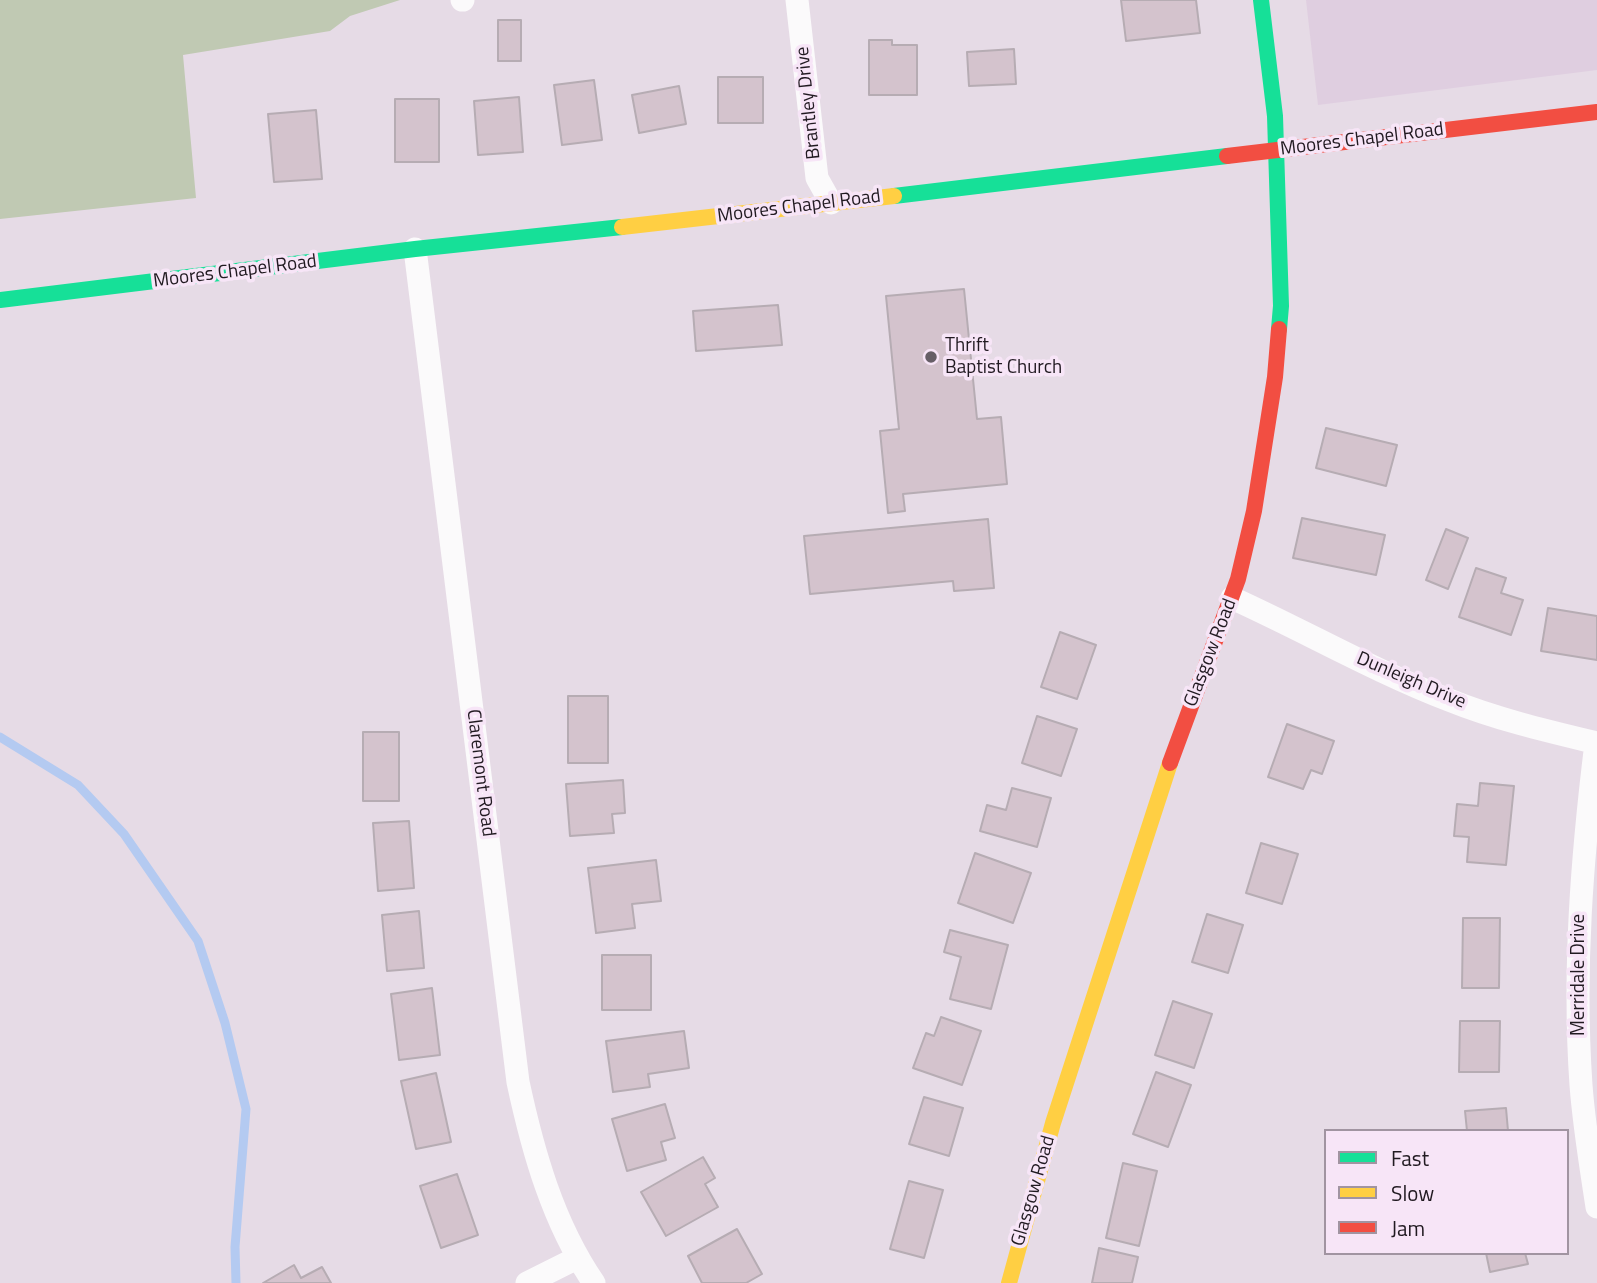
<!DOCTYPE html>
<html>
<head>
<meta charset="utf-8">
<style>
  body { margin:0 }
  #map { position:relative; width:1597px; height:1283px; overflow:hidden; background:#e6dbe6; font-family:"Titillium Web",sans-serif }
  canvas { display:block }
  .legend { position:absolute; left:1324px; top:1129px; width:245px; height:126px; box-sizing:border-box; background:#f7e5f7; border:2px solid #a194a1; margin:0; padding:9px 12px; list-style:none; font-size:21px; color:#211a21 }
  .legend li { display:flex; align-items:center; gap:14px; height:35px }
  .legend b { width:35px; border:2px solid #a194a1 }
</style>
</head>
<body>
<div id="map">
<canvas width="1597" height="1283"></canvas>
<ul class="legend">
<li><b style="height:9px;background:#16e098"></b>Fast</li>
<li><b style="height:9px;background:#ffcf43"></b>Slow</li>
<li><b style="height:9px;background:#f24e42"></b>Jam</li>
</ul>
</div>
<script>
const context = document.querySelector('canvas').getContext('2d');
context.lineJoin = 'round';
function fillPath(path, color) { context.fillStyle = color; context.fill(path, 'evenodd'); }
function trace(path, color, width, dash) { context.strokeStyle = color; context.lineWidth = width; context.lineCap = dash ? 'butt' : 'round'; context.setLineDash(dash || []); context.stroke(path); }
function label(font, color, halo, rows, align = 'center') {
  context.font = font + ' "Titillium Web",sans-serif'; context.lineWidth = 7; context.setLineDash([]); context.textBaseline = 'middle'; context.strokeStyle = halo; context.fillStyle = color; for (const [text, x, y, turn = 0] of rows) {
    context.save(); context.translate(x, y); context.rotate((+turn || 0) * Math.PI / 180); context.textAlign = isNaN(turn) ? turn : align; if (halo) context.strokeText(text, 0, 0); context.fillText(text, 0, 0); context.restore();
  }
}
fillPath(new Path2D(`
  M 1306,0 L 1597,0 L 1597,70 L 1318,105 Z`), '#dfcee0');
fillPath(new Path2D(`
  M 0,0 L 400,0 L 350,16 L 330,31 L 183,55 L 196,198 L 0,219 Z`), '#c0c9b3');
trace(new Path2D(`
  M 0,737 L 78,785 L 124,834 L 198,941 L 225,1023 L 246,1109 L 235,1247 L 236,1283`), '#b4caf1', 9);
const building = new Path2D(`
  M 1121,0 L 1196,0 L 1200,33 L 1126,41 Z
  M 498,20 L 521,20 L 521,61 L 498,61 Z
  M 869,40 L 892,40 L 892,45 L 917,45 L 917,95 L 869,95 Z
  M 1014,49 L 1016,84 L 969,86 L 967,52 Z
  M 718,77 L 763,77 L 763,123 L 718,123 Z
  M 594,80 L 602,140 L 562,145 L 554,85 Z
  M 679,86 L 686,124 L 639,133 L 632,95 Z
  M 519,97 L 523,152 L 478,155 L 474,101 Z
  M 395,99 L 439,99 L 439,162 L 395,162 Z
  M 316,110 L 322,179 L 274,182 L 268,114 Z
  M 964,289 L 977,419 L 1001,417 L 1007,484 L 903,494 L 905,511 L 888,513 L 880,431 L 899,429 L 886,296 Z
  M 778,305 L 782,345 L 696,351 L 693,311 Z
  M 1326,428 L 1397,445 L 1386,486 L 1316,468 Z
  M 1302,518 L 1385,535 L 1376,575 L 1293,558 Z
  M 988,519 L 994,588 L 954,591 L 953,581 L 810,594 L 804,536 Z
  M 1446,529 L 1468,538 L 1448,589 L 1426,580 Z
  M 1476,568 L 1506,578 L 1501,593 L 1523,600 L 1511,635 L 1459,617 Z
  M 1548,608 L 1597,616 L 1597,660 L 1541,651 Z
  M 1060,632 L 1096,645 L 1077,699 L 1041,687 Z
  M 568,696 L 608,696 L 608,763 L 568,763 Z
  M 1037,716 L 1077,729 L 1061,776 L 1022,763 Z
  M 1287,724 L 1334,741 L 1322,774 L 1311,770 L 1303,789 L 1268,777 Z
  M 363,732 L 399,732 L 399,801 L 363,801 Z
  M 623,780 L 625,813 L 612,814 L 614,833 L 570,836 L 566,784 Z
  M 1480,783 L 1514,786 L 1506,865 L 1467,862 L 1469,837 L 1454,836 L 1457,804 L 1478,806 Z
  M 1012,788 L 1051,798 L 1037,847 L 980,831 L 987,805 L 1006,810 Z
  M 409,821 L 414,888 L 378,891 L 373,823 Z
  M 1261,843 L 1298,854 L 1282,904 L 1246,893 Z
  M 975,853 L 1031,873 L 1013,923 L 958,903 Z
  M 656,860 L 661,901 L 632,904 L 635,928 L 596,933 L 588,868 Z
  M 419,911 L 424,968 L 387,971 L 382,915 Z
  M 1207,914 L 1243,925 L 1228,973 L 1192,962 Z
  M 1463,918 L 1500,918 L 1499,988 L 1462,988 Z
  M 950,930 L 1008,945 L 991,1009 L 950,999 L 961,957 L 944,952 Z
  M 602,955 L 651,955 L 651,1010 L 602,1010 Z
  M 432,988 L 440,1055 L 399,1060 L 391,994 Z
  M 1173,1001 L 1212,1014 L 1194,1068 L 1155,1055 Z
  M 941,1017 L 981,1031 L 962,1085 L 913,1068 L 926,1033 L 934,1036 Z
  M 1460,1021 L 1500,1021 L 1499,1072 L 1459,1072 Z
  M 684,1031 L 689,1068 L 648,1074 L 650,1087 L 613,1092 L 606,1041 Z
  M 1156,1072 L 1191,1085 L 1168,1147 L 1133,1134 Z
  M 436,1073 L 451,1142 L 416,1149 L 401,1081 Z
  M 924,1097 L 963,1108 L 949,1156 L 909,1144 Z
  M 665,1104 L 675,1138 L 661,1142 L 666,1160 L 627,1171 L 612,1119 Z
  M 1506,1108 L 1508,1131 L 1467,1131 L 1465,1111 Z
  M 703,1157 L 715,1178 L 705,1184 L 718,1207 L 666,1236 L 641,1192 Z
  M 1123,1163 L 1157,1171 L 1139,1246 L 1106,1238 Z
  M 457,1174 L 478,1235 L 441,1248 L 420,1186 Z
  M 909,1181 L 943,1190 L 924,1258 L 890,1249 Z
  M 737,1229 L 762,1274 L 746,1283 L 702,1283 L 688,1256 Z
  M 1099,1248 L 1138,1257 L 1132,1283 L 1092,1283 Z
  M 1486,1253 L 1525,1253 L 1528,1264 L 1490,1272 Z
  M 294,1265 L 301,1278 L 322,1267 L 331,1283 L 263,1283 Z`);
fillPath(building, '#d4c3cd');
trace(building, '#b6acb3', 2);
trace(new Path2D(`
  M 462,0 L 463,0
  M 797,0 L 817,178 L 831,203
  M 415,249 L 518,1082 C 533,1152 553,1223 594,1283
  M 1232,598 C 1305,631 1374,671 1449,700 C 1496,719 1547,731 1597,743
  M 1596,743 C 1582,857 1573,971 1581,1085 C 1584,1126 1591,1167 1597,1207
  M 527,1283 L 577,1258`), '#fbfafb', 23);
trace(new Path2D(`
  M 1261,0 L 1275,116 L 1281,306 L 1279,329
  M 894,196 L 1227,156
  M 0,300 L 415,249 L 622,227`), '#16e098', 16);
trace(new Path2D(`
  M 622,227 L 894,196
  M 1009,1283 L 1053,1123 L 1170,763`), '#ffcf43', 16);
trace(new Path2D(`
  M 1227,156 L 1597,112
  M 1170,763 L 1238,579 L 1254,511 L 1275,377 L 1279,329`), '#f24e42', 16);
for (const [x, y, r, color] of [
  [931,357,7,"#665e66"]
]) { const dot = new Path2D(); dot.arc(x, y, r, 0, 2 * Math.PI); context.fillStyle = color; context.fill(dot); trace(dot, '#f7e5f7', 2.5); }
label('19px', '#211a21', '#f7e5f7', [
  ["Brantley Drive",809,103,-96],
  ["Moores Chapel Road",1362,140,-7],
  ["Moores Chapel Road",799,207,-7],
  ["Moores Chapel Road",235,272,-7],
  ["Glasgow Road",1211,653,-69],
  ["Dunleigh Drive",1411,681,23],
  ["Claremont Road",480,773,83],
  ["Merridale Drive",1579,975,-90],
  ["Glasgow Road",1034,1191,-74]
]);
label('19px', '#211a21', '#f7e5f7', [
  ["Thrift",945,346],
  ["Baptist Church",945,368]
], 'left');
</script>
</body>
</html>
